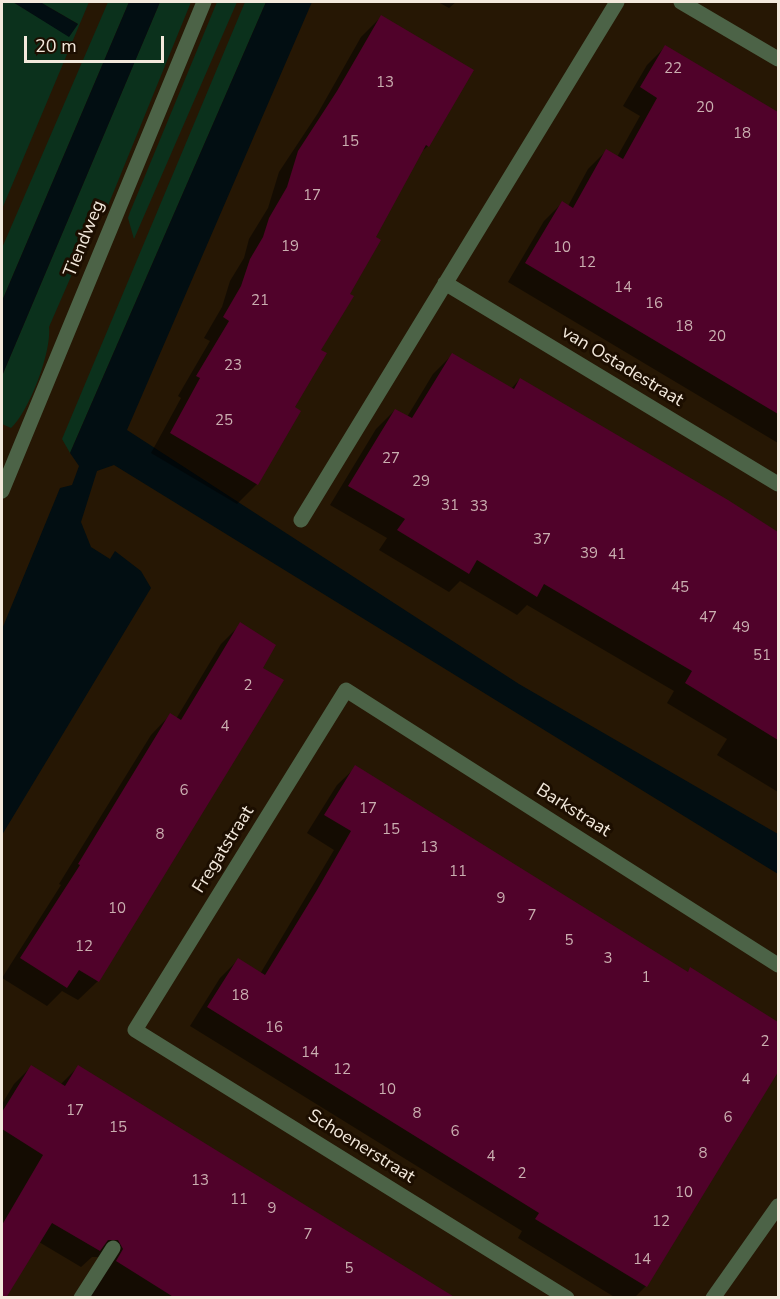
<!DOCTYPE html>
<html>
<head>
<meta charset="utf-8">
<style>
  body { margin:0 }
  #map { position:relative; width:780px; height:1299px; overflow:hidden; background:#261704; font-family:"Nunito Sans",sans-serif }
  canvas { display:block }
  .frame { position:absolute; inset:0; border:3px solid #f3e9dc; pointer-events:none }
  .scale { position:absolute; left:24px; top:36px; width:140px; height:27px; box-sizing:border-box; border:3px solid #f3e9dc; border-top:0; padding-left:8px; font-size:18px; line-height:21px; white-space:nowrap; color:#f3e9dc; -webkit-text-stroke:4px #1c0e00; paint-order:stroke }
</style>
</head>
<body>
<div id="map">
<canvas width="780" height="1299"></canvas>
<div class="frame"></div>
<div class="scale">20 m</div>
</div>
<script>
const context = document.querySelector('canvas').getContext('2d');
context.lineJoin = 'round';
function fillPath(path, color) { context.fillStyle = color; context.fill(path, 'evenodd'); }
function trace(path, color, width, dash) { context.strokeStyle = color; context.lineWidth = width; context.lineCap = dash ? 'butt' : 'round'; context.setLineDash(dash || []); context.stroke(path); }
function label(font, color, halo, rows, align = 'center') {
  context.font = font + ' "Nunito Sans",sans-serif'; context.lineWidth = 6; context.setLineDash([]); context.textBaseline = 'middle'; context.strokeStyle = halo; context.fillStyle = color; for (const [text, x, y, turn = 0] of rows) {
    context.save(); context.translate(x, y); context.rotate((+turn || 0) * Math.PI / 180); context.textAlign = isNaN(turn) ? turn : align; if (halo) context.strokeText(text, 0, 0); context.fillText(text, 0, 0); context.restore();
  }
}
fillPath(new Path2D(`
  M 2,2 L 13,2 L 69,36 L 78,24 L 40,2 L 89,2 L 2,209 Z
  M 108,2 L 129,2 L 2,301 L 2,248 Z
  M 160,2 L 191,2 L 105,213 L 96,219 L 49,327 C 52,351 29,412 11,428 L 2,424 L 2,376 Z
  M 217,2 L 237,2 L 134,239 L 128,218 L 130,212 Z
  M 245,2 L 266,2 L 70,453 L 62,439 Z`), '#0b311c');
fillPath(new Path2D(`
  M 13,2 L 40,2 L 78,24 L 69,37 Z
  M 129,2 L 160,2 L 2,376 L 2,301 Z
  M 266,2 L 312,2 L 127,430 L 519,684 L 778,834 L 778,874 L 114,465 L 97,471 L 81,522 L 91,547 L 110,559 L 115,551 L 141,571 L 151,588 L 2,835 L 2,629 L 60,488 L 72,485 L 79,466 L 70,453 Z`), '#020e12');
fillPath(new Path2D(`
  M 438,2 L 456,2 L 449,8 Z
  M 381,17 L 428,146 L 420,153 L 374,237 L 257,484 L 237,504 L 151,453 L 181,398 L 178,396 L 210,341 L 204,338 L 222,307 L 230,281 L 244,258 L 249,239 L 268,208 L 279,172 L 318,113 L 361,37 Z
  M 665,47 L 778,114 L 778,443 L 508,282 L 544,221 L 562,203 L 568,206 L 588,169 L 606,151 L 617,157 L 640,116 L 623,106 L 647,65 Z
  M 452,355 L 511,389 L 520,379 L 778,534 L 778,792 L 717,755 L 727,739 L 667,703 L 674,691 L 527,605 L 517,615 L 460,581 L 449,592 L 379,550 L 387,538 L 330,505 L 376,429 L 395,410 L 407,417 L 433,374 Z
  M 241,624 L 98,981 L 78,1000 L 62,991 L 47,1006 L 2,978 L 61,885 L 59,884 L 151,735 L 170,715 L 176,719 L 221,644 Z
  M 356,767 L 687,973 L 691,969 L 778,1023 L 778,1069 L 646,1286 L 634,1298 L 616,1298 L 518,1238 L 522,1231 L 190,1026 L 220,978 L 238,960 L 260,974 L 334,850 L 307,833 L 337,785 Z
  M 31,1067 L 60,1085 L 78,1067 L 246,1298 L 87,1298 L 101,1257 L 92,1257 L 81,1267 L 39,1242 L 5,1298 L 2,1298 L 2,1104 L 14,1084 Z`), '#0007');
fillPath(new Path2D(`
  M 381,15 L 474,70 L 429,147 L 426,145 L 376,237 L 381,240 L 350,294 L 354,296 L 321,350 L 327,353 L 295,407 L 301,411 L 258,485 L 170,433 L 200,378 L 196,376 L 229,321 L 223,317 L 241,286 L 250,259 L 263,237 L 269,218 L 287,187 L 298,151 L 337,91 Z
  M 665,45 L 778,112 L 778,414 L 525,263 L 562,201 L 573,208 L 606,149 L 623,159 L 657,98 L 640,87 Z
  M 452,353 L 514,389 L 520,378 L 728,500 L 778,532 L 778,740 L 685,683 L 692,671 L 600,617 L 544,584 L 537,597 L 477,560 L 469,574 L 397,530 L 405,519 L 348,486 L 395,409 L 412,418 Z
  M 240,622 L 276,645 L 263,668 L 284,680 L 99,982 L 79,970 L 67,988 L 20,958 L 80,865 L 78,864 L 170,713 L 181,720 Z
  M 355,765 L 688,972 L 690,967 L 778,1022 L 778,1072 L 647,1287 L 535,1219 L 539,1213 L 207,1007 L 238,958 L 265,975 L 317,890 L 351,831 L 324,815 Z
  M 31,1065 L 65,1086 L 78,1065 L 456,1298 L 175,1298 L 116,1261 L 123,1249 L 118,1240 L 108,1240 L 100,1251 L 52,1223 L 6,1298 L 2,1298 L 2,1225 L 43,1155 L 2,1129 L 2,1112 Z`), '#50022a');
trace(new Path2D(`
  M 681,2 L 778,59
  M 445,283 L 778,484
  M 2,491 L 204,2
  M 301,520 L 617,2
  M 81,1298 L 113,1248
  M 567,1298 L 135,1030 L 346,690 L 778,965
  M 713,1298 L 778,1206`), '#4c6347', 15);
label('15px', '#caafb0', null, [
  ["22",673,69],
  ["13",385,83],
  ["20",705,108],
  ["18",742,134],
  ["15",350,142],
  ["17",312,196],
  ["19",290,247],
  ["10",562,248],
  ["12",587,263],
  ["14",623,288],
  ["21",260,301],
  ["16",654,304],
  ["18",684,327],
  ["20",717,337],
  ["23",233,366],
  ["25",224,421],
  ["27",391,459],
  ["29",421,482],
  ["31",450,506],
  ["33",479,507],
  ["37",542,540],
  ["39",589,554],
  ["41",617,555],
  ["45",680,588],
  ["47",708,618],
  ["49",741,628],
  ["51",762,656],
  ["2",248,686],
  ["4",225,727],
  ["6",184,791],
  ["17",368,809],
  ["15",391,830],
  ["8",160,835],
  ["13",429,848],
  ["11",458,872],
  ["9",501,899],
  ["10",117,909],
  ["7",532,916],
  ["5",569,941],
  ["12",84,947],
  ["3",608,959],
  ["1",646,978],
  ["18",240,996],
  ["16",274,1028],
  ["2",765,1042],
  ["14",310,1053],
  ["12",342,1070],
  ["4",746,1080],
  ["10",387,1090],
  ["17",75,1111],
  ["8",417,1114],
  ["6",728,1118],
  ["15",118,1128],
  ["6",455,1132],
  ["8",703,1154],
  ["4",491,1157],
  ["2",522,1174],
  ["13",200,1181],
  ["10",684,1193],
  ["11",239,1200],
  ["9",272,1209],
  ["12",661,1222],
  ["7",308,1235],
  ["14",642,1260],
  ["5",349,1269]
]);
label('18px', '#f3e9dc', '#1c0e00', [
  ["Tiendweg",85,239,-68],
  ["van Ostadestraat",622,367,31],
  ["Barkstraat",573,811,32],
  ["Fregatstraat",224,850,-58],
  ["Schoenerstraat",361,1147,32]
]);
</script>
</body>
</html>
